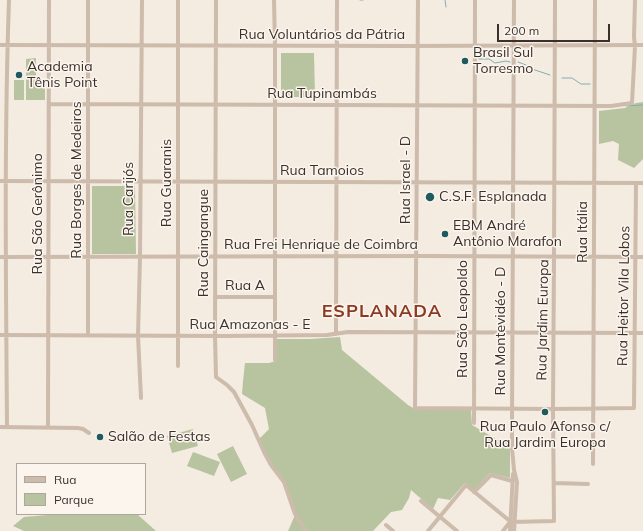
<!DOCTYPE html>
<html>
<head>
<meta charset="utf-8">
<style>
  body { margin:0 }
  #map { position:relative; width:643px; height:531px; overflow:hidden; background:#f4ebe1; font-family:Mulish,sans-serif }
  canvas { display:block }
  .legend { position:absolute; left:16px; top:463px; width:130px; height:52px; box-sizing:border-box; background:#fbf5ee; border:1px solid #aea6a0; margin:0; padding:5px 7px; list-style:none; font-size:12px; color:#3b302b }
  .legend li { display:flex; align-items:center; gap:8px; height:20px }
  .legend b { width:20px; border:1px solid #aea6a0 }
  .scale { position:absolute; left:497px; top:24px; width:113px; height:18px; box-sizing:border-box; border:2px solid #3b302b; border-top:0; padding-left:5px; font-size:12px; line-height:14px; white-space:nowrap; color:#3b302b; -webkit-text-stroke:3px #fbf5ee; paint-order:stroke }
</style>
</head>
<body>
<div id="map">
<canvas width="643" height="531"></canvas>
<ul class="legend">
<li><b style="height:5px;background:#cdbbac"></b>Rua</li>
<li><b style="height:11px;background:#b8c4a0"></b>Parque</li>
</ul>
<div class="scale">200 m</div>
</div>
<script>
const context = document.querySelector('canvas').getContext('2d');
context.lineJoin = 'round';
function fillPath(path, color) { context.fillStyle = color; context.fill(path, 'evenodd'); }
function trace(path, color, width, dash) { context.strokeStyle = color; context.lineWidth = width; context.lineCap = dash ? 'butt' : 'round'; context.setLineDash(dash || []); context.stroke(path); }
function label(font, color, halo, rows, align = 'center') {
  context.font = font + ' Mulish,sans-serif'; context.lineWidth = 3; context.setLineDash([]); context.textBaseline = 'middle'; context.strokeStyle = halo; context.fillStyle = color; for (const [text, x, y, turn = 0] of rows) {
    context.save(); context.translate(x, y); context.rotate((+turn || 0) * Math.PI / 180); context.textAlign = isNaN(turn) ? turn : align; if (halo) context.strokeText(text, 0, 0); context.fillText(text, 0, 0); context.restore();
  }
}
fillPath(new Path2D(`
  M 281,53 L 314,53 L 315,97 L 281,97 Z
  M 36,58 L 36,79 L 45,80 L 45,100 L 26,100 L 26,59 Z
  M 14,80 L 24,80 L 24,100 L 14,100 Z
  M 643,102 L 643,159 L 634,168 L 618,160 L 619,144 L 613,141 L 599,144 L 599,111 L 625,108 L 636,103 Z
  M 92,186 L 135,186 L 136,254 L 92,254 Z
  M 340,337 L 342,350 L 408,405 L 415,409 L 471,410 L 472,425 L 496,439 L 510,444 L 510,478 L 490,473 L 474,490 L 465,483 L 450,500 L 438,498 L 433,509 L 411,490 L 409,498 L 402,510 L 391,512 L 373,531 L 288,531 L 295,515 L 284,482 L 271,465 L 259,439 L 269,429 L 265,408 L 242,394 L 243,381 L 245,363 L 269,363 L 276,361 L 277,356 L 277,339 L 310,339 Z
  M 193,429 L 198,446 L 172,453 L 167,436 Z
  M 233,446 L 247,474 L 231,482 L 217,454 Z
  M 193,452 L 220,462 L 214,476 L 187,466 Z
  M 58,514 L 137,514 L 156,531 L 24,531 L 13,526 L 24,517 Z`), '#b8c4a0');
trace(new Path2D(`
  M 360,0 L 363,0
  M 445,0 L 446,7
  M 477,55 L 479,59 L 489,59 L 495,63 L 506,61 L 510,62
  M 518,62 L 526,65 L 532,69 L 550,75
  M 562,78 L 572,78 L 581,84 L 590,84
  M 626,106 L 643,105`), '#7fb0b2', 1);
trace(new Path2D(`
  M 178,0 L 178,366
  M 216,0 L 215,336 L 216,377 L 227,385 L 234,392 L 252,425 L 264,452 L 271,465 L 284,482 L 295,514 L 306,531
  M 274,0 L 275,46 L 275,360
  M 418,0 L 415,408 L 553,409 L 634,408 L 636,183
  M 514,0 L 512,418 L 512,448 L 514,470 L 517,482 L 514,531
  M 0,45 L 407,46 L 643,45
  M 49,104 L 611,106 L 632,103 L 635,46 L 634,37 L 635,0
  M 0,181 L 643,183
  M 0,257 L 423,256 L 643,257
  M 215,297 L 275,297
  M 336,334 L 337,0
  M 0,335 L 224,336 L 327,335 L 348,332 L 643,333
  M 88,335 L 88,0
  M 141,398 L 138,336 L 140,257 L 142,0
  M 474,423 L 475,0
  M 0,427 L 78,428 L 83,429 L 89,433
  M 7,427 C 6,285 4,142 9,0
  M 48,427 L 49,0
  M 593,464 L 595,0
  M 554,483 L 588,484
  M 474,492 L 491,475 L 512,481
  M 421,501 L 457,531
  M 511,522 L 554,521 L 553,409 L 554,257 L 555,0
  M 386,525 L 393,531
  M 428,531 L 466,485 L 511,522
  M 503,531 L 510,522
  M 510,531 L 513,474`), '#cdbbac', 4);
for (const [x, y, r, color] of [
  [465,61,4,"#1f5a5e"],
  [19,75,4,"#1f5a5e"],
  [430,197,5,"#1f5a5e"],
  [445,234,4,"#1f5a5e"],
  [545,412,4,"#1f5a5e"],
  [100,437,4,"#1f5a5e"]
]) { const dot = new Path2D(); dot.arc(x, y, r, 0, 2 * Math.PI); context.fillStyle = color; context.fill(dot); trace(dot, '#fbf5ee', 1.5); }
label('14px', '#3b302b', '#fbf5ee', [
  ["Rua Voluntários da Pátria",322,35],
  ["Rua Tupinambás",322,94],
  ["Rua Tamoios",322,171],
  ["Rua Borges de Medeiros",77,180,-90],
  ["Rua Israel - D",406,180,-90],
  ["Rua Guaranis",167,183,-90],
  ["Rua Carijós",129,199,-90],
  ["Rua São Gerônimo",38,214,-90],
  ["Rua Itália",583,232,-90],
  ["Rua Caingangue",204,243,-90],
  ["Rua Frei Henrique de Coimbra",321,245],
  ["Rua A",245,286],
  ["Rua Heitor Vila Lobos",624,296,-89],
  ["Rua São Leopoldo",463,319,-90],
  ["Rua Jardim Europa",543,320,-89],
  ["Rua Amazonas - E",250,325],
  ["Rua Montevidéo - D",501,331,-90]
]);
label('14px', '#3b302b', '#fbf5ee', [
  ["Brasil Sul",473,53],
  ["Torresmo",473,69],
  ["Academia",27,67],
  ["Tênis Point",27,83],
  ["C.S.F. Esplanada",439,197],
  ["EBM André",453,226],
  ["Antônio Marafon",453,242],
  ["Rua Paulo Afonso c/",545,427,"center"],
  ["Rua Jardim Europa",545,443,"center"],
  ["Salão de Festas",108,437]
], 'left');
context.letterSpacing = '1px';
label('bold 18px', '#8c3b22', '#fbf5ee', [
  ["ESPLANADA",382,312]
]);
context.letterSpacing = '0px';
</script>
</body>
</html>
